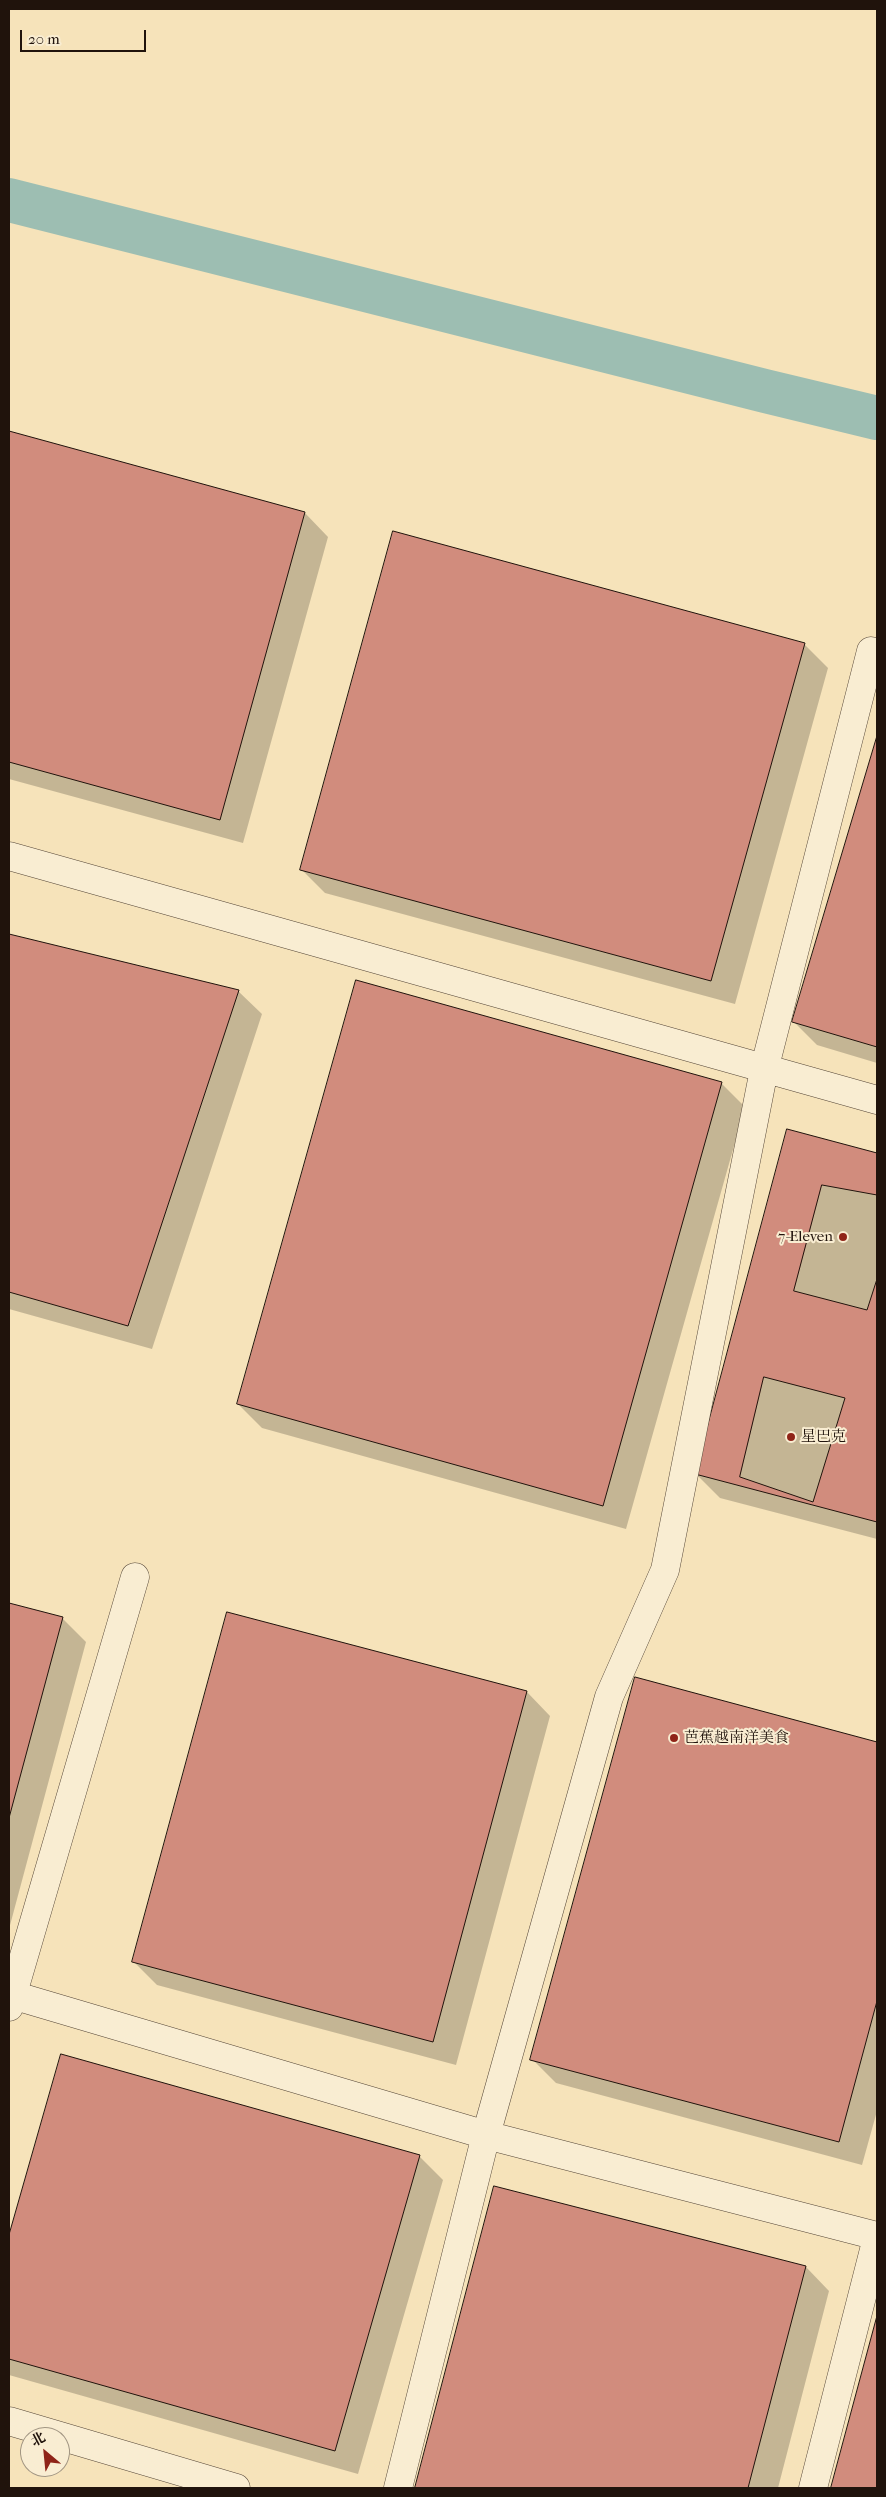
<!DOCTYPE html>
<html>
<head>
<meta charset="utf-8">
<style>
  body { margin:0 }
  #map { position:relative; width:886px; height:2497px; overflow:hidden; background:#f6e3ba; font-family:"IM FELL French Canon","Noto Serif SC",serif }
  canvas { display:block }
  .frame { position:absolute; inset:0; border:10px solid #20130c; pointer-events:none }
  .north { position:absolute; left:20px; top:2427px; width:50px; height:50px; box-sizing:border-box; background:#f9edd2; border:1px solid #a29683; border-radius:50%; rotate:332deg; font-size:14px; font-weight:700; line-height:20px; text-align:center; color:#20130c }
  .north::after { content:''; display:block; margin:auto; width:18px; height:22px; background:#8f2418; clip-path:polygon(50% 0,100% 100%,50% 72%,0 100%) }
  .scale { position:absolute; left:20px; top:30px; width:126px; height:22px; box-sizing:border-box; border:2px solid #20130c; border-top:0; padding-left:6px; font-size:15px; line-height:18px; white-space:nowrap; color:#20130c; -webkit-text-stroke:4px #f9edd2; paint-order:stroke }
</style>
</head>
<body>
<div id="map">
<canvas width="886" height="2497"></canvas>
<div class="frame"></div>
<div class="north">北</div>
<div class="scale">20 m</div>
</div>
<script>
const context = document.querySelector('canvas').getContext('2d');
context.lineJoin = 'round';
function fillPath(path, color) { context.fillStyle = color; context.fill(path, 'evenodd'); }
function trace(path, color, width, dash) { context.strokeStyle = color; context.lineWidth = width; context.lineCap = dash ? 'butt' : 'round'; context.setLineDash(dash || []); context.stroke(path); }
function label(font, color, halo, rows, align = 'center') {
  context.font = font + ' "IM FELL French Canon","Noto Serif SC",serif'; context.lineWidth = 4; context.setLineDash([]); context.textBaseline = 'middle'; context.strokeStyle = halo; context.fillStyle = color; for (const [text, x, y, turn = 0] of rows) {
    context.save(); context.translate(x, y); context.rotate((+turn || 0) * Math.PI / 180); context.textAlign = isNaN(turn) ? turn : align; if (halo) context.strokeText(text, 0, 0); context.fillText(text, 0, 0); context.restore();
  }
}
fillPath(new Path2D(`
  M 9,432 L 305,513 L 328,537 L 243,843 L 9,779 Z
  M 804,644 L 828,668 L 735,1004 L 325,893 L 301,869 Z
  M 877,740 L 877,1063 L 817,1045 L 793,1021 Z
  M 9,935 L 238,991 L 262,1014 L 152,1349 L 9,1309 Z
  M 721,1083 L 745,1107 L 626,1529 L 262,1428 L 238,1404 Z
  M 788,1131 L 877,1154 L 877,1539 L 720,1498 L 696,1474 Z
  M 9,1604 L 62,1618 L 86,1642 L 9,1929 Z
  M 228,1613 L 527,1692 L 550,1716 L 456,2065 L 157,1985 L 134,1962 Z
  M 635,1679 L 877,1744 L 877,2111 L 862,2165 L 556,2083 L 532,2059 Z
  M 62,2055 L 419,2156 L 443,2180 L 358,2474 L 9,2375 L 9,2239 Z
  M 806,2267 L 829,2291 L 778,2488 L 417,2488 Z
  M 877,2321 L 877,2488 L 832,2488 Z`), '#0003');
trace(new Path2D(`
  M 9,200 L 765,391 L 877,418`), '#9dbeb2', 44);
const building = new Path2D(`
  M 9,431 L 305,512 L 220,820 L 9,762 Z
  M 393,531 L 805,643 L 711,981 L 300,870 Z
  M 877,736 L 877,1047 L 792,1022 Z
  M 9,934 L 239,990 L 128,1326 L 9,1292 Z
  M 356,980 L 722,1082 L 603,1506 L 237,1404 Z
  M 787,1129 L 877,1153 L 877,1522 L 695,1474 Z
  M 822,1185 L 877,1195 L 877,1279 L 867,1310 L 794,1291 Z
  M 764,1377 L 845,1398 L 813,1502 L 740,1477 Z
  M 9,1603 L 63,1617 L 9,1818 Z
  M 227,1612 L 527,1691 L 433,2042 L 132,1962 Z
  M 635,1677 L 877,1742 L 877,2001 L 839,2142 L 530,2060 Z
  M 61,2054 L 420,2155 L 335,2451 L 9,2359 L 9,2235 Z
  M 494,2186 L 806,2266 L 748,2488 L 415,2488 Z
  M 877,2316 L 877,2488 L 831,2488 Z`);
fillPath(building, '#d18c7d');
trace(building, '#20130c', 1);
const street = new Path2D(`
  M 9,856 L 877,1100
  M 9,1994 L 486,2135 L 877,2236
  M 9,2007 L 135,1577
  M 9,2421 L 236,2488
  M 398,2488 L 486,2135 L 609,1697 L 665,1570 L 764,1070 L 871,651
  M 813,2488 L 877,2238`);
trace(street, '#564738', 29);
trace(street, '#f9edd2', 28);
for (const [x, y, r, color] of [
  [843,1237,5,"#8f2418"],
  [791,1437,5,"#8f2418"],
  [674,1738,5,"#8f2418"]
]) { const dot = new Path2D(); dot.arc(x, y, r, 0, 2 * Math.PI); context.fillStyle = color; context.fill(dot); trace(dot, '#f9edd2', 2); }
label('15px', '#20130c', '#f9edd2', [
  ["7-Eleven",833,1237,"right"],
  ["星巴克",801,1437],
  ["芭蕉越南洋美食",684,1738]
], 'left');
</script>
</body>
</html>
